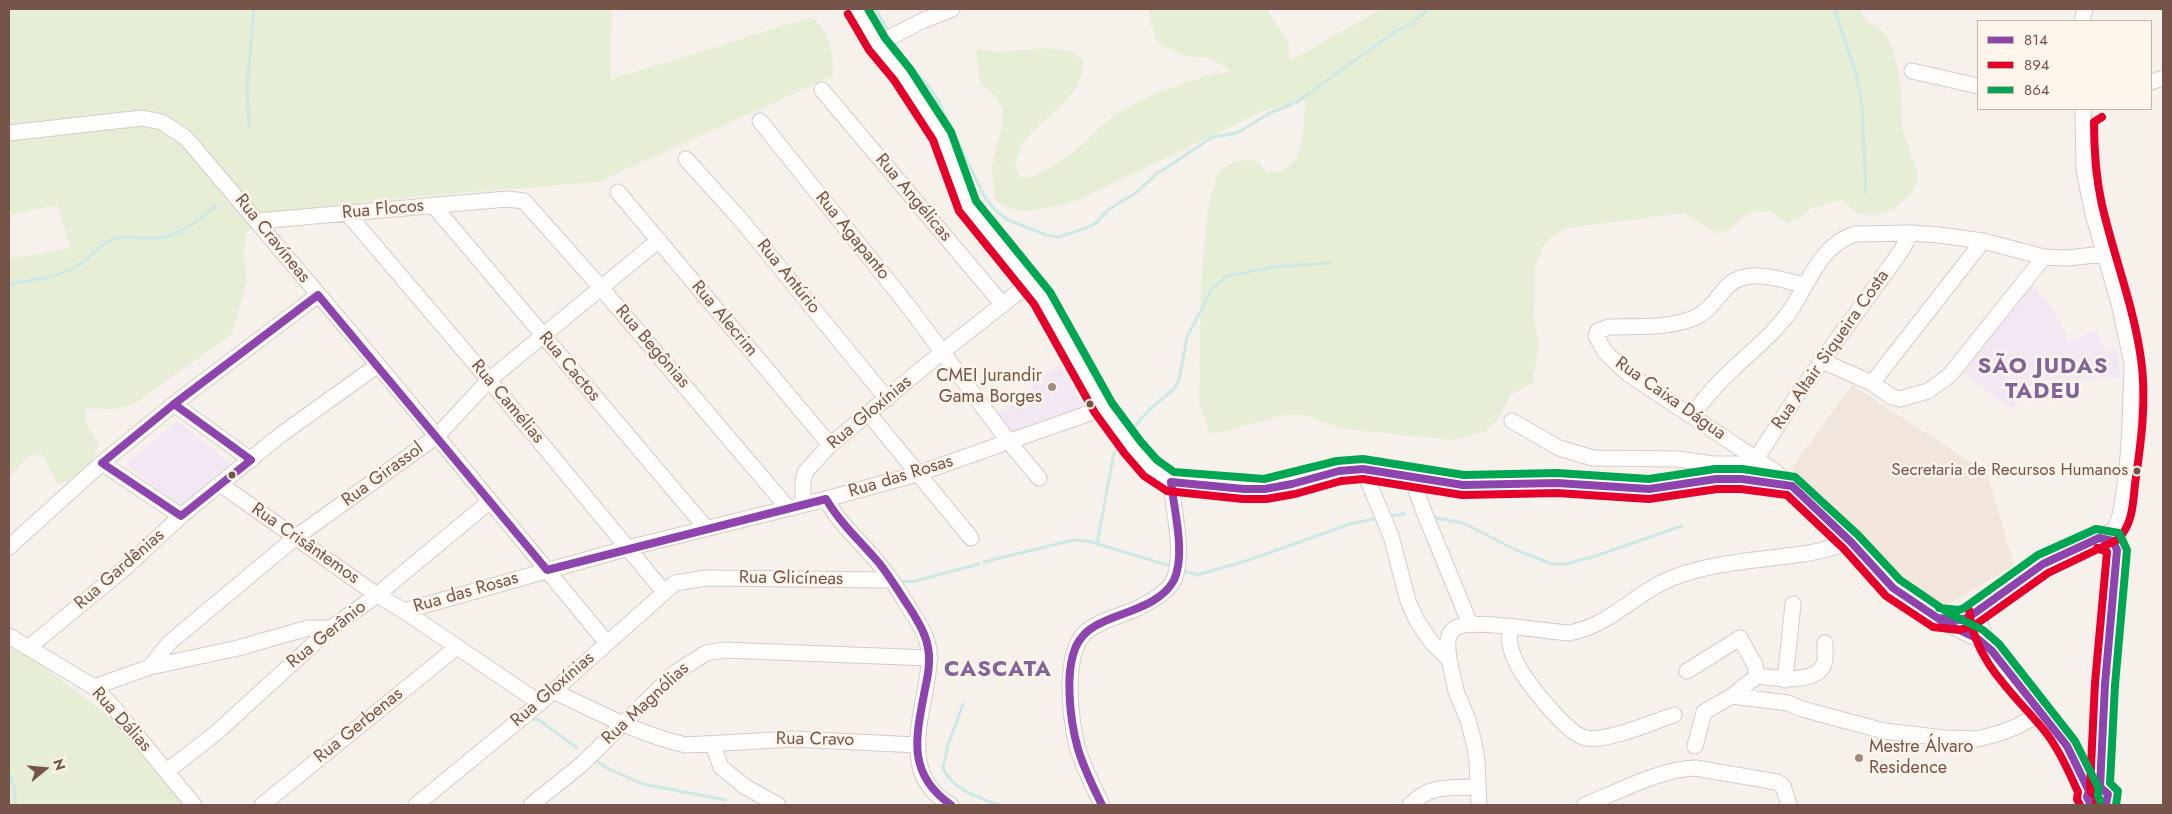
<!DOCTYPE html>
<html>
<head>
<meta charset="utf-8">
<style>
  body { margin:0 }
  #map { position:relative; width:2172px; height:814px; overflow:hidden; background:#f7f1eb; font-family:Jost,sans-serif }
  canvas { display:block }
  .frame { position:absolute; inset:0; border:10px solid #765449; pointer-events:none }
  .legend { position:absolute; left:1977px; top:20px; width:175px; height:90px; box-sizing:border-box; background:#fff5eb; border:1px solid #c8b5aa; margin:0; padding:6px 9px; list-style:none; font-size:15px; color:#765449 }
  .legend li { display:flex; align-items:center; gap:10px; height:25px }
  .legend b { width:25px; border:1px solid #c8b5aa }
  .north { position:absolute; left:20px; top:744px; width:50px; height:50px; -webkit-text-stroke:4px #fff5eb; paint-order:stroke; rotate:73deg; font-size:14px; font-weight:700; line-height:20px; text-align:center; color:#765449 }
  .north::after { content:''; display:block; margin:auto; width:18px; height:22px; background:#765449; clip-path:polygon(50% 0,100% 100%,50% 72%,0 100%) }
</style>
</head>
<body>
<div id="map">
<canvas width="2172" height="814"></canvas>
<div class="frame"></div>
<ul class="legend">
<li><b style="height:6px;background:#8e44ad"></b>814</li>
<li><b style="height:6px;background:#e4002b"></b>894</li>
<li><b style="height:6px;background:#00a651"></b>864</li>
</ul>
<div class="north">N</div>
</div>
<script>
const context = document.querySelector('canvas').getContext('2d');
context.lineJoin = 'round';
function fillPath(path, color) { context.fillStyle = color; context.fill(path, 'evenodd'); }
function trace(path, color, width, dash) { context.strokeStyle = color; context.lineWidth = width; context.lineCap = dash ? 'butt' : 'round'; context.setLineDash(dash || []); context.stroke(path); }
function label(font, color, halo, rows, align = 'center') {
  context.font = font + ' Jost,sans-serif'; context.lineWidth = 5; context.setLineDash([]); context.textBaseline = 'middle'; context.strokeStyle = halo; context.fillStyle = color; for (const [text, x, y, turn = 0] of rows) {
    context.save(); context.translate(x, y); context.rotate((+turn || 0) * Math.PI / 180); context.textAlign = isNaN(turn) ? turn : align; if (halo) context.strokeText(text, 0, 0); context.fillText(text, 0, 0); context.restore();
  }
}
fillPath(new Path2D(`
  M 1852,385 L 1987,473 L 2014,565 L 1940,609 L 1893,578 L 1791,469 Z`), '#f2e5db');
fillPath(new Path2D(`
  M 2030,282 L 2054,310 L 2069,342 L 2096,329 L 2104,350 L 2118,348 L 2121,378 L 2035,381 L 2012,409 L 1961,371 Z
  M 1059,364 L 1088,411 L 1005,436 L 993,418 Z
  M 177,421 L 236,467 L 184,511 L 126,464 Z`), '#f2e8f3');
fillPath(new Path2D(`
  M 9,9 L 612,9 L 610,80 L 812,17 C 831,37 833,50 833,76 L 598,182 L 424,196 L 261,214 L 246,235 L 243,252 L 247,282 L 232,334 L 138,401 L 114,410 L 98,408 L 86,410 L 85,421 L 99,445 C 90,469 81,475 58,485 L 42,454 L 28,456 L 9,478 L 9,259 L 70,248 L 58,205 L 9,215 Z
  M 1149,9 L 1266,9 L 1288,41 L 1290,61 L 1381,9 L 1859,9 L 1867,22 L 1878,27 L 1887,36 L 1893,52 L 1900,76 L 1901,114 L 1903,130 L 1918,177 L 1911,194 L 1894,209 L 1873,216 L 1857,213 L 1842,200 L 1812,208 L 1798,219 L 1787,223 L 1770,211 L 1755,211 L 1744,216 L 1730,229 L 1717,233 L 1683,213 L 1566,228 L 1551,237 L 1543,246 L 1535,267 L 1534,320 L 1539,345 L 1533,382 L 1511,395 L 1497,421 L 1484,432 L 1452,440 L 1343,429 L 1303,415 L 1283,415 L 1218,433 L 1209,432 L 1199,403 L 1201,284 L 1208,208 L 1217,175 L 1228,164 L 1248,159 L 1260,164 L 1267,174 C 1272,172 1279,172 1283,170 C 1307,158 1303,122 1305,100 L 1265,110 L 1074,202 L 1027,212 L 1011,209 L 996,201 C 993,188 991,175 993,162 C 995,145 1009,119 1000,104 C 996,95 988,90 981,85 L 976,49 L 996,52 L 1049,48 L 1072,51 L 1084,61 C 1081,102 1045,113 1023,143 C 1019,149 1017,158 1015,165 L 1020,176 L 1027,179 C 1045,171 1062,161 1077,149 C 1090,138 1103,123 1117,114 C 1153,92 1191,78 1232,71 L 1210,58 L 1185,56 L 1158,43 L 1151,25 Z
  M 9,641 L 113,719 L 188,805 L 9,805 Z`), '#e6eed5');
trace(new Path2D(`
  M 876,9 L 889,33
  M 1834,9 L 1856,74 L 1862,106 L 1866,193
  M 893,41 C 904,63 925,78 938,100 L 985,198 L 996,211 L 1008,220 L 1046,235 L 1059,237 L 1086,228 L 1096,223 L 1108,210 L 1137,192 L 1157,173 L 1168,167 L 1212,137 L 1237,133 L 1270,113 L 1297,102 L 1396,31 L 1413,23 L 1428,9
  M 249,125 L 247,87 L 254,9
  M 9,284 C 29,280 53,279 72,269 C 87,262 96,247 111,240 C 127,233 144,241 160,238 C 180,235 201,219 216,206
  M 1128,434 L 1150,409 L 1174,389 L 1179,380 L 1187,337 L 1212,289 L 1227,276 L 1238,274 L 1273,267 L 1330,263
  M 1390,516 L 1405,514
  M 1431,517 L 1463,523 L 1514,549 L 1552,564 L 1566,564 L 1592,557 L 1682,526
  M 1097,544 L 1114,453 L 1120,444
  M 984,562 L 1073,540 L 1088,541 L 1174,567
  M 1181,570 L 1197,575 L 1252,559 L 1350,524 L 1373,519
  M 901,582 L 915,581 L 979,564
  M 963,704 L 948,745 L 943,768 C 951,789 980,798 999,805
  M 529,718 L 539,720 L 577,748
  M 595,760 L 609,769 L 643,784 L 726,800
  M 9,773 L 14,787 L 16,805`), '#cce9e8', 3);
const minor = new Path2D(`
  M 857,9 L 877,44 L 902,74 L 942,136 L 967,206 L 1042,298 L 1104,408 L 1133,448 L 1150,468 L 1171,482 L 1244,489 L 1265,489 L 1292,484 L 1339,471 L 1363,469 L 1463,485 L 1557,483 L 1649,489 L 1716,479 L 1742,479 L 1792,486 L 1851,542 L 1893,588 L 1945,623 L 1978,639 L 1992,651 L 2067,746 L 2089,791
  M 2082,21 L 2085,9
  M 877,44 L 922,21 L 952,9
  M 1912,71 L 1978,86
  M 2151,82 L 2163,78
  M 822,90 L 1003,305
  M 2083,109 L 2084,170 L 2093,214 L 2119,303 L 2132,364 L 2130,426 L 2127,471 L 2120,517 L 2105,684 L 2100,787
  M 760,121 L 909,307 L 1009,442 L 1039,478
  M 9,133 L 142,118 L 162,122 L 186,138 L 378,365 L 607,643
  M 686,159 L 741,220 L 887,399
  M 618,192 L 830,445
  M 433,205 L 706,528
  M 347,213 L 489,380 L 664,592
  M 258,221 L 507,199 L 524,201 L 602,289 L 788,508
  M 1822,361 L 1872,383 L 1892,397 L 1900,399 L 1928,391 L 1950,375 L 2044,257
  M 1872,383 L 1983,241
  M 174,404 L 251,460
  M 869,414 L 971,538
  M 1691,416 C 1704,399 1718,382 1734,368 C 1755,348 1776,332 1792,308 C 1809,281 1822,244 1855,234 L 1911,233 L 1939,235 L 1983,241 L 2044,257 L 2067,258 L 2104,254
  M 1512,421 L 1559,448 L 1593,458 L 1678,459 L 1713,464 L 1739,464 L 1748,463 L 1756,459 L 1798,394 L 1901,251 L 1911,233
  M 102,463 L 181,516
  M 1363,469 L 1391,536 L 1408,601 L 1417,621 L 1432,643 L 1449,659 L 1456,691 L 1468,720 L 1474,743 L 1477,760 L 1479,805
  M 1411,476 L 1424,512 L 1470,624
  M 220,484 L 377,595 L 404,611 L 540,703
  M 1792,486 L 1773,470 L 1627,373 L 1605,352 L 1596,336 L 1598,331 L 1609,327 C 1637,326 1670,329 1696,317 C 1707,312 1715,301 1723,291 C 1743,265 1777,279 1804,285
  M 826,499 C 838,522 857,538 874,558 C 888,574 900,592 911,611 C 918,621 925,632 928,645 C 931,659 928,672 926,686 C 918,729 904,779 951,805
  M 803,504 L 803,481 L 806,471 L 830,445 L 942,352 L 1030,283
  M 9,547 L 102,463 L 174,404 L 318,295
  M 1979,609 L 1981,626 L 1990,648
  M 404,611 L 628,548 L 826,499 L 917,474 L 1104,408
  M 1943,619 L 1960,620 L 1969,617 L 2043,564 L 2112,531 L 2117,526 L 2119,518
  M 1510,627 C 1508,639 1510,649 1515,660 C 1524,679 1566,734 1586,738 C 1607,742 1653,722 1674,715
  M 9,636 L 94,687 L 114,708 L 194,805
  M 28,648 L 125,568 L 181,516 L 279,436 L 378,365
  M 1449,659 C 1448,649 1445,636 1454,629 C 1467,617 1548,632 1569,633 C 1612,625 1634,593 1672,578 C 1714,562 1760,560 1803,554 C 1819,552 1835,546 1851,542
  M 150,667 L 169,643 L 296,537 L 437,436 L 489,380 L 659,240
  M 1687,671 L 1740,638 L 1755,665 L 1757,676
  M 1785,680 L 1793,604
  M 94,687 L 150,667 L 238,648 L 308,628 L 331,628
  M 553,691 C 596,711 640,735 686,745 L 794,739 L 918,745
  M 1732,696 L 1788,703 L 1802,709 L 1884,731 L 1945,738 L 1977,739 L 2000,733 L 2018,726 L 2041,713
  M 713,745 L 721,767 L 744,786 L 778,805
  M 1695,746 L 1704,712 L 1732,696 L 1757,676 C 1774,678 1816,685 1824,664 C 1826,658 1825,650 1825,643
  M 167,771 L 216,733 L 331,628 L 377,595 L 489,502
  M 262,805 L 457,647
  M 416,805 L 540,703 L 675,583 L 706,578 L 891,580
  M 531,805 L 581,765 L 675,673 L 706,653 L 723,650 L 930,658
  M 1102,805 C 1093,785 1081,764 1076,742 C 1070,714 1063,652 1086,632 C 1100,620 1121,616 1138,608 C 1151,601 1170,592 1175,577 C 1184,550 1173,510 1171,482
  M 1410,805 C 1431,784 1450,788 1478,787
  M 1585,805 C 1618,792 1660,769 1695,768 L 1777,782 L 1783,786 L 1789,805
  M 2091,805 L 2087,797 C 2090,790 2092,788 2100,787 L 2108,794 L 2108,799 L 2105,805`);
trace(minor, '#d6ccc7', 17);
trace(minor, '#fefdfc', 15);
trace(new Path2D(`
  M 174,404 L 251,460 L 181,516 L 102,463 Z
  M 174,404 L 318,295 L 547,570 L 826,499 C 840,523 861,542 879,563 C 891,578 900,594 911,610 C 918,622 926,634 928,648 C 931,661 928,676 925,689 C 916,737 906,773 951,805
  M 1938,618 L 1960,620 L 1969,617 L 2043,564 L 2099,538 L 2113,541 L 2117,550 L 2105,684 L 2100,787 L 2108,794 L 2106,804
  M 1102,805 C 1093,787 1084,769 1078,749 C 1070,721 1063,666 1079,641 C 1085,632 1093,626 1103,622 C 1126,611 1161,605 1174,580 C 1186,554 1174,510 1171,482 L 1244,489 L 1265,489 L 1292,484 L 1339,471 L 1363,469 L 1463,485 L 1557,483 L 1649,489 L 1716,479 L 1742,479 L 1792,486 L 1851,542 L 1893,588 L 1945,623 L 1978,639 L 1992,651 L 2067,746 L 2089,791 L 2087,797 L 2091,805`), '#8e44ad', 8);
trace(new Path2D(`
  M 848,14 L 869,50 L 894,80 L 933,140 L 959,211 L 1034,304 L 1095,413 L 1125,454 L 1144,476 L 1167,491 L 1243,499 L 1266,499 L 1295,494 L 1341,481 L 1363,479 L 1462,495 L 1557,493 L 1649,499 L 1717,489 L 1741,489 L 1787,495 L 1844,549 L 1886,596 L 1933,627 L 1959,630 L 1975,625 L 2048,573 L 2117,540 C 2133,525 2133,503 2135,484 C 2141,443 2147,400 2141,359 C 2134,307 2114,257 2102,205 C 2096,178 2094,150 2094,122 L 2102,117
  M 1969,610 C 1974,663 2016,695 2047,734 C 2060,752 2069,772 2078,792 L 2077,799 L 2080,805
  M 2096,801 L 2097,798 L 2091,792 L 2090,787 L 2095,683 L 2107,552 L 2097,548`), '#e4002b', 8);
trace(new Path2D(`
  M 868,9 L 885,38 L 910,69 L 951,132 L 976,201 L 1050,292 L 1112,403 L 1141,442 L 1157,460 L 1174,472 L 1264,479 L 1337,461 L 1363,459 L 1464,475 L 1557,473 L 1649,479 L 1715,469 L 1742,469 L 1795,477 L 1858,535 L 1900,580 L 1950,614 L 1983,630 L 1999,644 L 2075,741 L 2098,787 L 2098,796 L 2100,801
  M 1939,608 L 1959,610 L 1964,608 L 2038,555 L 2096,529 L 2119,533 L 2127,550 L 2115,685 L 2110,783 L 2118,791 L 2116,805`), '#00a651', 8);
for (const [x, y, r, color] of [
  [1052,387,5,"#a38b82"],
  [1090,404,4.5,"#765449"],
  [2137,471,4.5,"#765449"],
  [232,475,4.5,"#765449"],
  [1859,758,5,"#a38b82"]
]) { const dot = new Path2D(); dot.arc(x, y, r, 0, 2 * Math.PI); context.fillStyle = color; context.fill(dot); trace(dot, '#fff5eb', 2); }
label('17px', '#765449', '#fff5eb', [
  ["Secretaria de Recursos Humanos",2128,471]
], 'right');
label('18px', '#765449', '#fff5eb', [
  ["Rua Angélicas",913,198,50],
  ["Rua Flocos",383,210,-5],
  ["Rua Agapanto",852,236,51],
  ["Rua Cravíneas",272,239,51],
  ["Rua Antúrio",788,277,51],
  ["Rua Alecrim",724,319,50],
  ["Rua Begônias",652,347,49],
  ["Rua Altair Siqueira Costa",1831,350,-55],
  ["Rua Cactos",569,367,50],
  ["Rua Caixa Dágua",1670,399,35],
  ["Rua Camélias",507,402,50],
  ["Rua Gloxínias",870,413,-40],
  ["Rua Girassol",383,475,-36],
  ["Rua das Rosas",901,477,-17],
  ["Rua Crisântemos",305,544,35],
  ["Rua Gardênias",120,570,-41],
  ["Rua Glicíneas",791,579,1],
  ["Rua das Rosas",466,593,-16],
  ["Rua Gerânio",327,635,-39],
  ["Rua Gloxínias",553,690,-41],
  ["Rua Magnólias",646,704,-43],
  ["Rua Dálias",121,720,48],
  ["Rua Gerbenas",359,726,-39],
  ["Rua Cravo",815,740,1]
]);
label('18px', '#765449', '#fff5eb', [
  ["CMEI Jurandir",1042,377],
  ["Gama Borges",1042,398],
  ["Mestre Álvaro",1869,748,"left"],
  ["Residence",1869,769,"left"]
], 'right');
context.letterSpacing = '1px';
label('bold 22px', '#81659a', '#fff5eb', [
  ["SÃO JUDAS",2043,368],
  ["TADEU",2043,393],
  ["CASCATA",998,671]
]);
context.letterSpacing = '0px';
</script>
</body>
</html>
